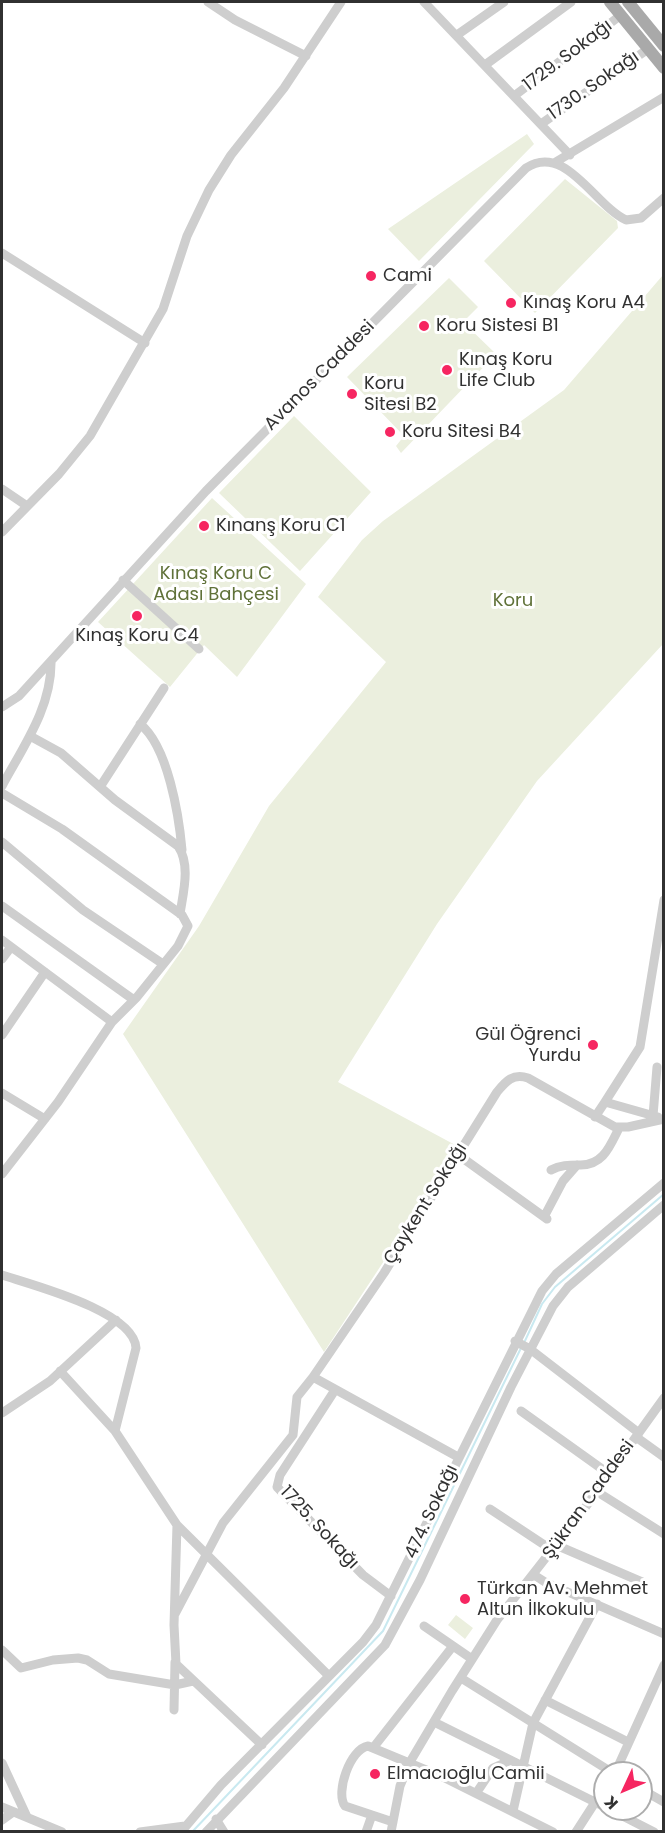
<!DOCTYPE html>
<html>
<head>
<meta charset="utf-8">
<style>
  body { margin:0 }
  #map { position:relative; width:665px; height:1833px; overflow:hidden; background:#fff; font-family:Poppins,sans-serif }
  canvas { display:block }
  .frame { position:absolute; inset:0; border:3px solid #313131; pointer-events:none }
  .north { position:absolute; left:593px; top:1761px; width:60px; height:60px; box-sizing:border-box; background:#fff; border:2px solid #adadad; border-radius:50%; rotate:226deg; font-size:16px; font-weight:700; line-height:24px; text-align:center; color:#313131 }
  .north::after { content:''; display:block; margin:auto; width:21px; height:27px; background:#f62661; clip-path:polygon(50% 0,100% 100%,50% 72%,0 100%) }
</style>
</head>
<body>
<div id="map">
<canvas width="665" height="1833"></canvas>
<div class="frame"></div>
<div class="north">K</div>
</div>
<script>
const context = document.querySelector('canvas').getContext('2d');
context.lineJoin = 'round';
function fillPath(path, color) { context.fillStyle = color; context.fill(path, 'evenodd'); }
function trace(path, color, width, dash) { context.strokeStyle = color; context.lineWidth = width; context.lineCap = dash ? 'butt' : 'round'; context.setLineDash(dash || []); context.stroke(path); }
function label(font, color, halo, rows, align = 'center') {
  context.font = font + ' Poppins,sans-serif'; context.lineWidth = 6; context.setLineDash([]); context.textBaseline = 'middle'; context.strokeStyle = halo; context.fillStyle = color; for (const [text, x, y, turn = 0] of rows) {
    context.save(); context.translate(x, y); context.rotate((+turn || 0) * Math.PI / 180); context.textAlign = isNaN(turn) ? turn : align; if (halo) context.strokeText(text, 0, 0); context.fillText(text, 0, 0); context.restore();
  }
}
fillPath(new Path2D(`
  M 527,134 L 534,144 L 419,261 L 388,229 Z
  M 565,179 L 617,221 L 618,228 L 535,313 L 484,261 Z
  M 663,275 L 663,644 L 537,781 L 437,924 L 338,1082 L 459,1147 L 324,1352 L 123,1034 L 199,926 L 269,806 L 386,662 L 318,597 L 362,540 L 383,521 L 564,390 Z
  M 449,278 L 478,307 L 463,322 L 496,354 L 401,453 L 396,446 L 404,436 L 347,377 Z
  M 294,416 L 371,492 L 300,571 L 219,493 Z
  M 212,498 L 306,584 L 237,677 L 204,645 L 170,687 L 98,622 Z
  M 456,1615 L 473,1628 L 465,1639 L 448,1625 Z`), '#ebefde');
trace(new Path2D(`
  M 524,1343 L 542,1304 L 555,1287 L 664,1194
  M 192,1832 L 383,1631 L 521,1348`), '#c9e9f0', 2);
trace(new Path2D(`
  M 208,2 L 235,20 L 306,56
  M 424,2 L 570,155
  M 457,35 L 504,2
  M 485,65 L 571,2
  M 514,96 L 621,15
  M 541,124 L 648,49
  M 554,163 L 664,97
  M 2,253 L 145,343
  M 2,489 L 27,506
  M 2,532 L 59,474 L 90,436 L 163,309 L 187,236 L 209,190 L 231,155 L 284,88 L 341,2
  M 123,580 L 199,649
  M 2,707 L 19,696 L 206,491 L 526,168 C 565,142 595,206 626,220 L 641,218 L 664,198
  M 140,724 C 168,746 179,816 182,850
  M 30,736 L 61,753 L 115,800 L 178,846 C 191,865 183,893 180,914
  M 2,786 C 23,747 52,707 51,661
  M 100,787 L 164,688
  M 2,793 L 62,829 L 182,915 L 188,926 L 178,946 L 137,997 L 112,1022 L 58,1102 L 2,1174
  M 2,842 L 83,910 L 163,964
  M 2,906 L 134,1000
  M 2,940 L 112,1022
  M 2,959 L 11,947
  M 2,1035 L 45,972
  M 2,1093 L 45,1119
  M 605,1102 L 640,1047 L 664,900
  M 653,1116 L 657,1067
  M 595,1117 L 605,1102 L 658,1117
  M 457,1154 L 547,1219
  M 551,1170 C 560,1165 569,1165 579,1165 C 603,1166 610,1146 619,1128
  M 544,1217 L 563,1181 L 577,1165
  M 2,1275 C 32,1285 134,1311 136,1348 L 115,1431
  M 515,1341 L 530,1349 L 639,1433
  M 60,1371 L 115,1431 L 177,1525 L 329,1676
  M 335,1390 L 280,1475 L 277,1487 L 363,1575 L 391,1596
  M 521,1411 L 609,1474
  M 2,1413 L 50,1381 L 116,1320
  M 636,1437 L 664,1457
  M 458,1457 L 313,1377 L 384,1273 L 497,1092 C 506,1081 513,1073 528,1078 L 615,1127 L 628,1127 L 664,1119
  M 596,1491 L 664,1534
  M 490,1509 L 552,1550
  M 177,1525 L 174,1625 L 176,1664 L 262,1745
  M 556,1545 L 642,1582
  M 534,1575 L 545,1582 L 664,1634
  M 175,1614 L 223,1523 L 293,1435 L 297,1397 L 313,1377
  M 424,1626 L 472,1659
  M 2,1650 L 21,1668 L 53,1660 L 78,1658 L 87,1660 L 109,1674 L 175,1685 L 193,1681
  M 461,1678 L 613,1773
  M 545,1700 L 628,1742
  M 174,1710 L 175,1662
  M 434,1722 L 605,1807
  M 373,1748 L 453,1646
  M 2,1763 L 27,1817
  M 615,1773 L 664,1665
  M 641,1789 L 664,1802
  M 477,1792 L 493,1768 L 509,1761
  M 2,1807 L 62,1832
  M 609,1809 L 654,1832
  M 513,1811 L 533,1723 L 597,1604
  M 216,1819 L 224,1832
  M 2,1820 L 13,1812
  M 393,1822 L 345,1806 C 335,1793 350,1749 368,1746 L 443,1777 L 553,1832
  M 140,1832 L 185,1826
  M 181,1832 L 221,1785 L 363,1642 L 376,1625 L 542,1291 L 556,1274 L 664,1183
  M 206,1832 L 385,1645 L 420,1580 L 511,1387 L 553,1306 L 568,1287 L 664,1205
  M 366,1832 L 372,1815
  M 391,1832 L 400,1786 L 410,1762 L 452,1691 L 497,1620 L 584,1509 L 664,1398
  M 576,1832 L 605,1787`), '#cecece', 9);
trace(new Path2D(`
  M 610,2 L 664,68
  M 628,2 L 664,46`), '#a9a9a9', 12);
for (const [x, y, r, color] of [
  [371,276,6,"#f62661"],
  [511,303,6,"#f62661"],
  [424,326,6,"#f62661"],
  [447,370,6,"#f62661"],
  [352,394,6,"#f62661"],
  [390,432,6,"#f62661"],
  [204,526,6,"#f62661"],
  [137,616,6,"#f62661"],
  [593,1045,6,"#f62661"],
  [465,1599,6,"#f62661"],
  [375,1774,6,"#f62661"]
]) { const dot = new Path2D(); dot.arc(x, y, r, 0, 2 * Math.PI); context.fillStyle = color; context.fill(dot); trace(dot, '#fff', 2); }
label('18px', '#313131', '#fff', [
  ["1729. Sokağı",568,56,-37],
  ["1730. Sokağı",594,86,-35],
  ["Avanos Caddesi",320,376,-45],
  ["Çaykent Sokağı",426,1204,-58],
  ["Şükran Caddesi",589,1500,-54],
  ["474. Sokağı",432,1512,-65],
  ["1725. Sokağı",319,1528,47]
]);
label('18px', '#313131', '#fff', [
  ["Cami",383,276],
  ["Kınaş Koru A4",523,303],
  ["Koru Sistesi B1",436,326],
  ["Kınaş Koru",459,360],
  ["Life Club",459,381],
  ["Koru",364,384],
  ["Sitesi B2",364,405],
  ["Koru Sitesi B4",402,432],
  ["Kınanş Koru C1",216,526],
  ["Kınaş Koru C4",137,636,"center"],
  ["Gül Öğrenci",581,1035,"right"],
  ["Yurdu",581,1056,"right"],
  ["Türkan Av. Mehmet",477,1589],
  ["Altun İlkokulu",477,1610],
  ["Elmacıoğlu Camii",387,1774]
], 'left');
label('18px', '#607239', '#fff', [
  ["Kınaş Koru C",216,574],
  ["Adası Bahçesi",216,595],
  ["Koru",513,601]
]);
</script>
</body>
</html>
